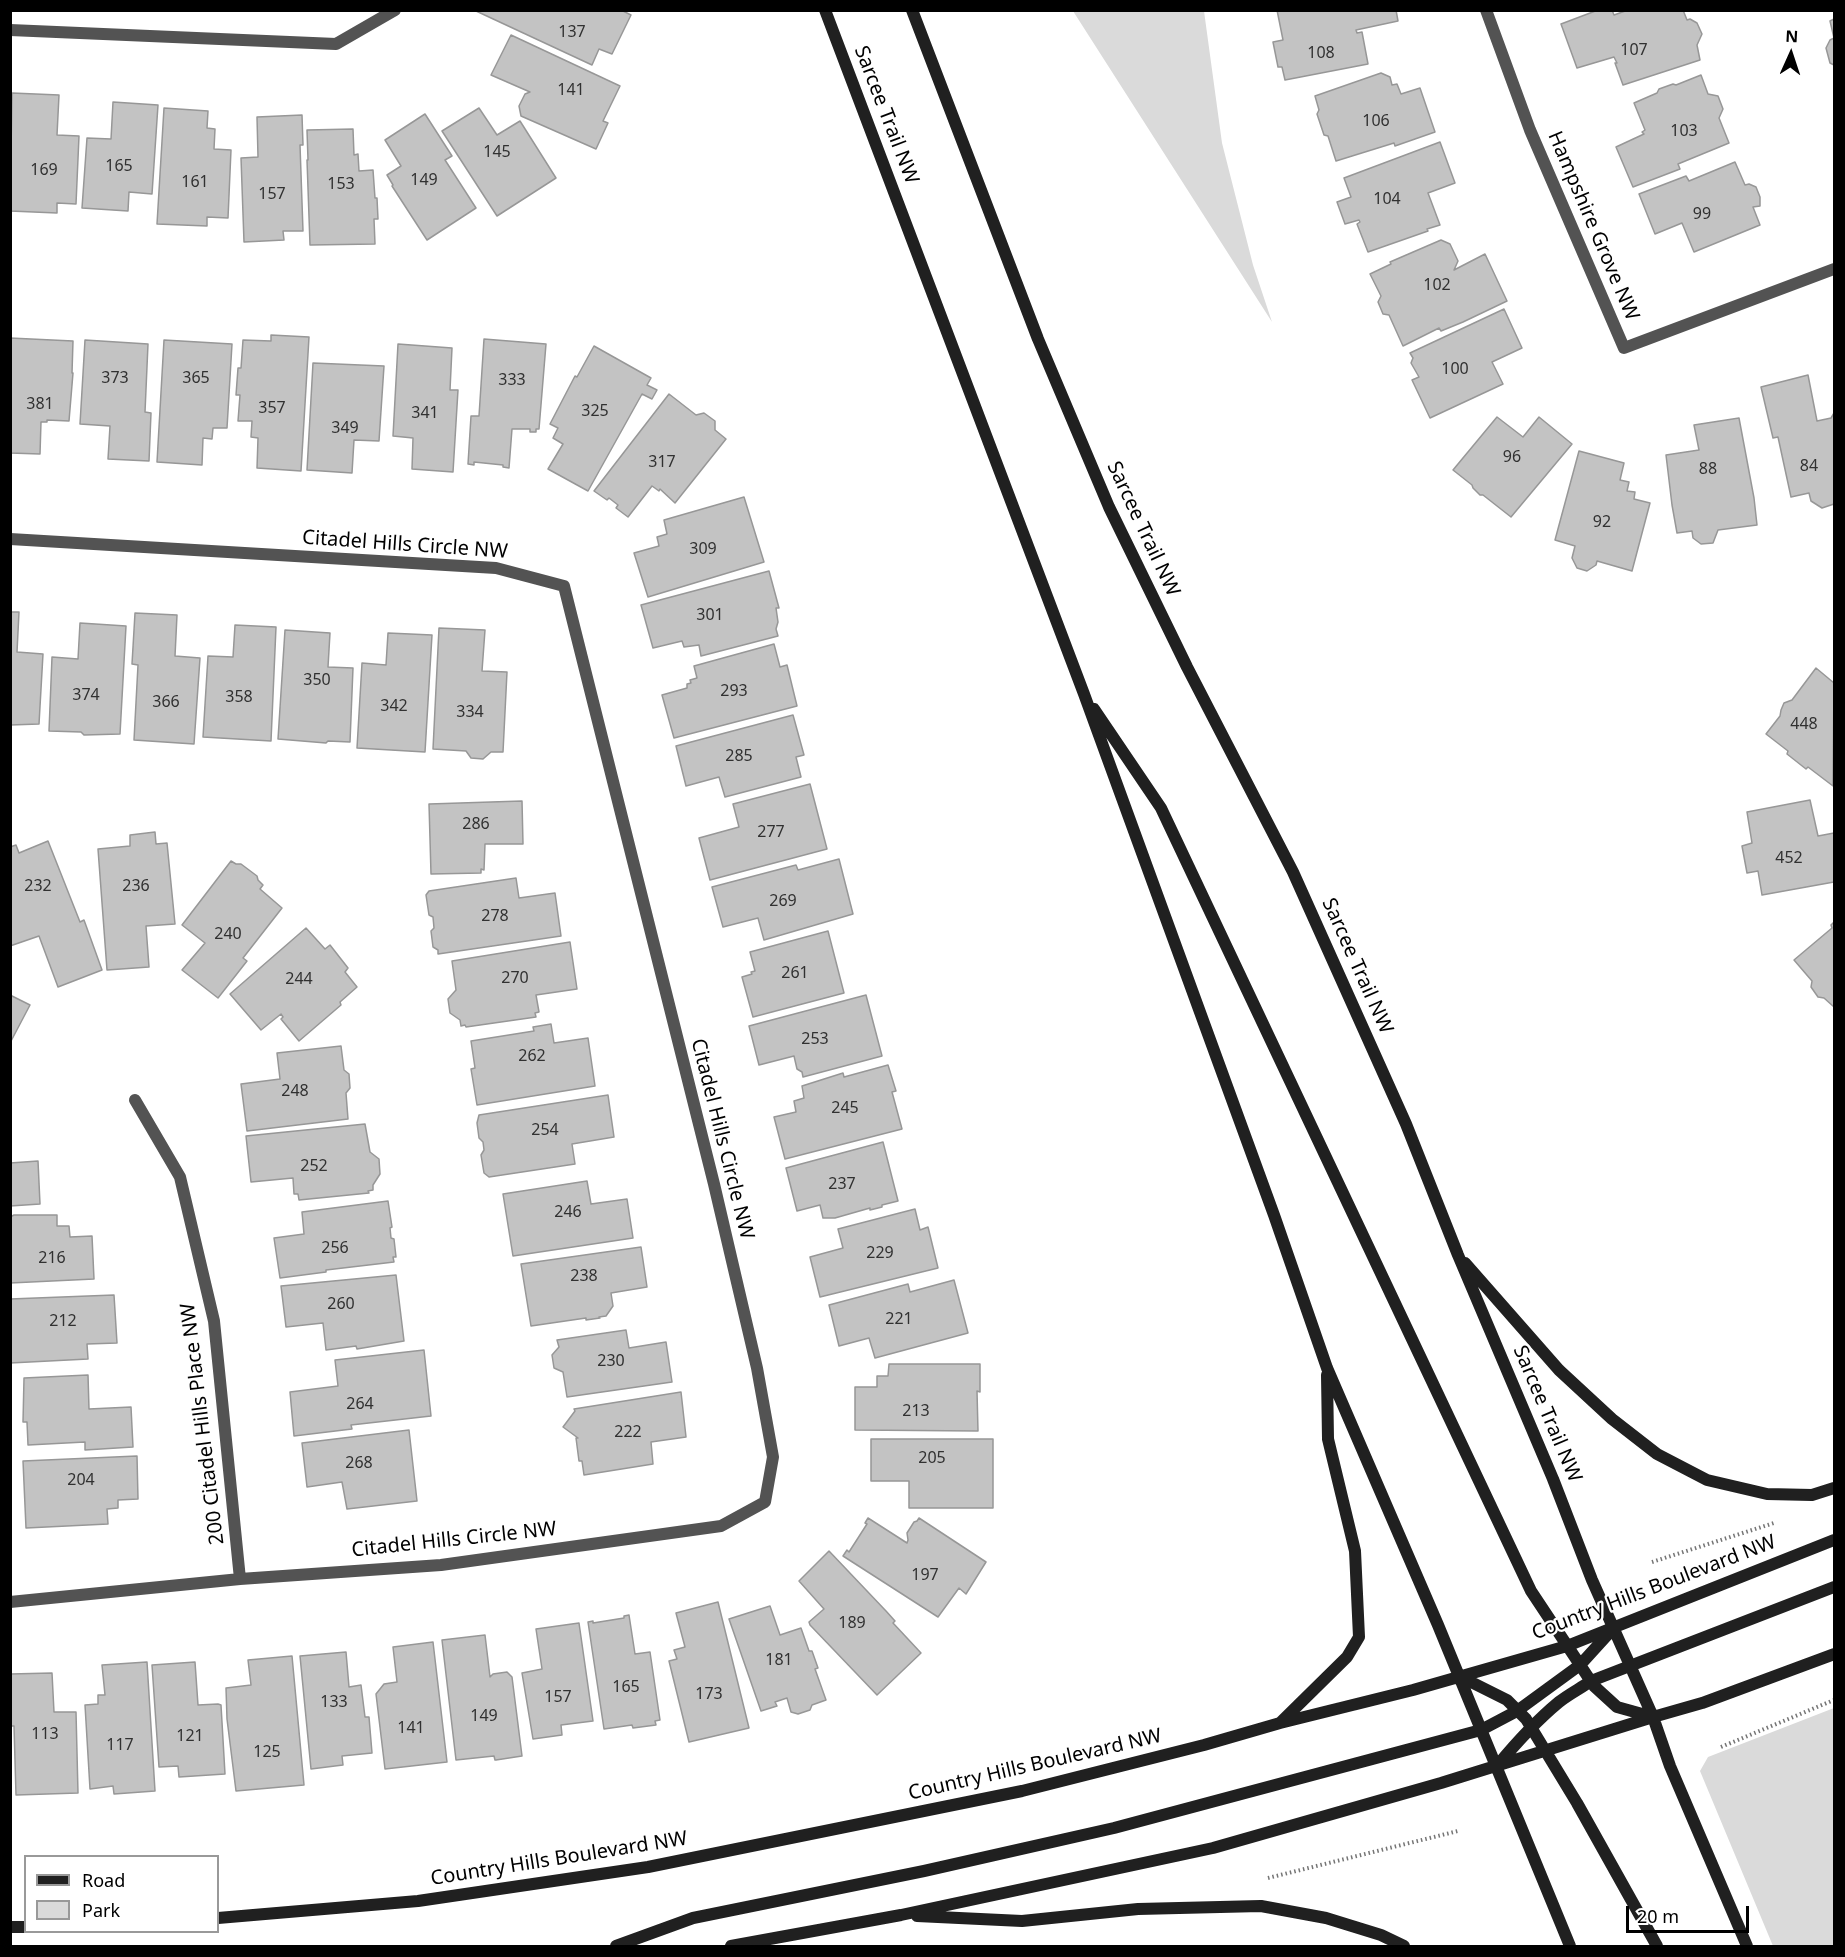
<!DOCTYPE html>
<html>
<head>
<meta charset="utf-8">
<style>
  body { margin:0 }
  #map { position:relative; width:1845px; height:1957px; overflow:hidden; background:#fff; font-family:"Noto Sans",sans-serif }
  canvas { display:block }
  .frame { position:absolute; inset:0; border:12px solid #000; pointer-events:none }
  .legend { position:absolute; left:24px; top:1855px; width:195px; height:78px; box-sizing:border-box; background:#fff; border:2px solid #999; margin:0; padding:8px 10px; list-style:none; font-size:18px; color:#000 }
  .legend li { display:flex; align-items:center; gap:12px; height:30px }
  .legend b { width:30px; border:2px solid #999 }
  .north { position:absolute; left:1761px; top:24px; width:60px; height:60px; -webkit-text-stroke:4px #fff; paint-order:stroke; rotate:3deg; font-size:16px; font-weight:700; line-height:24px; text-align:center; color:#000 }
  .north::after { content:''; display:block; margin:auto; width:21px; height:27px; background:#000; clip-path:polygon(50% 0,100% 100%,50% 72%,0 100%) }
  .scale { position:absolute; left:1626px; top:1906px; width:123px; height:27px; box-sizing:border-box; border:3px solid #000; border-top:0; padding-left:8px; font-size:18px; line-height:21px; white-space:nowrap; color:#000; -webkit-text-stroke:4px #fff; paint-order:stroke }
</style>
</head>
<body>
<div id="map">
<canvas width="1845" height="1957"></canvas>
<div class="frame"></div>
<ul class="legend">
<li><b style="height:8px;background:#202020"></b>Road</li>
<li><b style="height:16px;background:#dadada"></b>Park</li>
</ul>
<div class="north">N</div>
<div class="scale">20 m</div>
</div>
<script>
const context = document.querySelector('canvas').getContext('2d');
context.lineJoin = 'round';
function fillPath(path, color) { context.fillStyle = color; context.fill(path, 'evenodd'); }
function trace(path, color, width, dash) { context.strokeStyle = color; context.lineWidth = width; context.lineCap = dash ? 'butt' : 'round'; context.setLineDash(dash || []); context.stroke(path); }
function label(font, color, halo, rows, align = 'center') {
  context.font = font + ' "Noto Sans",sans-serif'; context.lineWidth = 4.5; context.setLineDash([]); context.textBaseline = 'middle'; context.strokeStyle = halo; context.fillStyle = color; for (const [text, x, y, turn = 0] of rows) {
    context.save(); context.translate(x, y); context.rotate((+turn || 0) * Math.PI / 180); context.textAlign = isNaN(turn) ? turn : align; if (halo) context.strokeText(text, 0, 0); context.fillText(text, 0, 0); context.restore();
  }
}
fillPath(new Path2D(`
  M 1073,11 L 1204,11 L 1222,143 L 1253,265 L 1272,322 Z
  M 1834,1708 L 1834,1946 L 1773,1946 L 1700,1771 L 1708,1757 Z`), '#dadada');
const building = new Path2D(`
  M 621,10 L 631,15 L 612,54 L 599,49 L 592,65 L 476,11 Z
  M 1277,10 L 1396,10 L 1398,21 L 1356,30 L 1357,33 L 1362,32 L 1368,64 L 1285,80 L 1282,67 L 1278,67 L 1273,42 L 1283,40 Z
  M 1598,10 L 1612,10 L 1614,15 L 1628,10 L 1683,10 L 1687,20 L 1690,19 L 1697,23 L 1702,34 L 1697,45 L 1700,60 L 1623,85 L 1615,63 L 1617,63 L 1614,57 L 1577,68 L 1561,24 Z
  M 1834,19 L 1834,65 L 1830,63 L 1826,48 L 1830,40 L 1834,38 L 1830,21 Z
  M 511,35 L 620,86 L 603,121 L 608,123 L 596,149 L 521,116 L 519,106 L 525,94 L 530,92 L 491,75 Z
  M 1381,73 L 1390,77 L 1392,85 L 1397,84 L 1401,94 L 1420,88 L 1435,132 L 1395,146 L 1394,143 L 1336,161 L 1328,136 L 1324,135 L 1317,114 L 1319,110 L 1315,96 Z
  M 1701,75 L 1708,94 L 1718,96 L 1723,109 L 1719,118 L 1729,143 L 1678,164 L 1680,169 L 1633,187 L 1616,147 L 1644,134 L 1642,132 L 1645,130 L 1634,103 L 1657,93 L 1659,89 L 1673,84 L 1676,85 Z
  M 12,93 L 59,95 L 57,135 L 79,136 L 76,204 L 57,203 L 57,213 L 10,211 Z
  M 113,102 L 158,105 L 152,194 L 129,192 L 128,211 L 82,208 L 87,138 L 111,139 Z
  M 164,108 L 208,111 L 207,128 L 215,129 L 214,149 L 231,150 L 228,218 L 207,217 L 207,226 L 157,224 Z
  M 479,108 L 497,135 L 520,121 L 556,178 L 497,216 L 442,131 Z
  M 425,114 L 452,156 L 445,160 L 476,208 L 427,240 L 392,186 L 393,185 L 387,175 L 401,166 L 385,140 Z
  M 302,115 L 303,145 L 300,145 L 303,231 L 283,231 L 284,240 L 244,242 L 241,158 L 258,157 L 257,117 Z
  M 353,129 L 354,155 L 358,154 L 359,171 L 373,170 L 375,198 L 377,198 L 378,219 L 374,219 L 375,244 L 310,245 L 307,160 L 308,160 L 307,130 Z
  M 1440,142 L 1455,183 L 1428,193 L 1440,225 L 1427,229 L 1428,231 L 1368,252 L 1357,224 L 1360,222 L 1359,220 L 1345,224 L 1337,202 L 1351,197 L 1344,178 Z
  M 1735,162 L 1745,185 L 1749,184 L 1756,187 L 1760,197 L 1760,206 L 1753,207 L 1760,225 L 1694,252 L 1682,223 L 1655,234 L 1639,194 L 1686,176 L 1689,181 Z
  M 1441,240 L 1450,244 L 1458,261 L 1454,270 L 1485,254 L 1507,301 L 1463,322 L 1441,331 L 1439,328 L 1403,346 L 1389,315 L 1383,314 L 1378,302 L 1381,296 L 1370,274 L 1391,264 L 1390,262 Z
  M 1504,309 L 1522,348 L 1492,362 L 1503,384 L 1430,418 L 1412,380 L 1419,377 L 1411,363 L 1413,358 L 1410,353 Z
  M 271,335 L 309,337 L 301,471 L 257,468 L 258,438 L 251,437 L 252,421 L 238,421 L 240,395 L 236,395 L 238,368 L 241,368 L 243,340 L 271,341 Z
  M 10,338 L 73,341 L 72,373 L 73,373 L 69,421 L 47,420 L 47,422 L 41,422 L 40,454 L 10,453 Z
  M 484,339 L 546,344 L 539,429 L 536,429 L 536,432 L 530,432 L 530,429 L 512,429 L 509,468 L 503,467 L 503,465 L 474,462 L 474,465 L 468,464 L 471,416 L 479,416 Z
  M 85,340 L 148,344 L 145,412 L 151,413 L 149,461 L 108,459 L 110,426 L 80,424 Z
  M 164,340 L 232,344 L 227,428 L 213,428 L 212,439 L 203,438 L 202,465 L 157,462 Z
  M 398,344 L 452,348 L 450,390 L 458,390 L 453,472 L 412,469 L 413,438 L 393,436 Z
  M 594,346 L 651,378 L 647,385 L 657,390 L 652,399 L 642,394 L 588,491 L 548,469 L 563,444 L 553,438 L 558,428 L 550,424 L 575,376 L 577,377 Z
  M 313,363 L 384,366 L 379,441 L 354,440 L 352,473 L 307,470 Z
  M 1808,375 L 1817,421 L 1831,418 L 1834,413 L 1834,504 L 1822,508 L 1811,501 L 1809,493 L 1791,497 L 1778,437 L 1773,438 L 1761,387 Z
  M 669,394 L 696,415 L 704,413 L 715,421 L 715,430 L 726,439 L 675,503 L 660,489 L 659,491 L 652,486 L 628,517 L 616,508 L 618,505 L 609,498 L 607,500 L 594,491 Z
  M 1497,417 L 1523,437 L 1539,417 L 1572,444 L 1511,517 L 1483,495 L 1480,495 L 1473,488 L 1472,485 L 1453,470 Z
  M 1739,418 L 1754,498 L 1757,525 L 1718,530 L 1713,543 L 1701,544 L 1693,538 L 1692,531 L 1677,533 L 1672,505 L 1666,455 L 1699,450 L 1694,425 Z
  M 1579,451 L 1624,463 L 1620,480 L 1629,482 L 1627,491 L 1635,492 L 1634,499 L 1650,503 L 1632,571 L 1597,561 L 1596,565 L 1587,571 L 1577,568 L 1572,558 L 1575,546 L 1555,540 Z
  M 744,497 L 764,562 L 648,597 L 634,553 L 659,546 L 657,537 L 667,534 L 664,520 Z
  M 769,571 L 779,608 L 776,608 L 778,622 L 776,629 L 778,636 L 701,656 L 699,645 L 684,647 L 682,641 L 653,648 L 641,605 Z
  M 10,612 L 19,612 L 17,652 L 43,654 L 39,724 L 10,725 Z
  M 135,613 L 177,615 L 175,656 L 200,658 L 194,744 L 134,740 L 138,665 L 132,664 Z
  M 80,623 L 126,626 L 120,734 L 84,735 L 81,732 L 49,731 L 52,657 L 78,659 Z
  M 235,625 L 276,627 L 271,741 L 203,737 L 208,656 L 233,657 Z
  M 439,628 L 485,630 L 482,671 L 507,672 L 503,752 L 491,752 L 483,759 L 471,758 L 466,751 L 433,749 Z
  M 285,630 L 330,633 L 328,667 L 353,668 L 350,742 L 328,741 L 326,743 L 278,739 Z
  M 388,633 L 432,635 L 425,752 L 357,748 L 362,663 L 386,665 Z
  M 774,644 L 780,667 L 787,665 L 797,706 L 674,738 L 662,695 L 687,688 L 687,684 L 691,683 L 690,680 L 697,678 L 694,666 Z
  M 1816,668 L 1834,683 L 1833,786 L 1808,767 L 1806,769 L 1787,754 L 1788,751 L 1766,734 L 1780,716 L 1781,710 L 1784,703 L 1792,700 Z
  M 793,715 L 804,755 L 796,757 L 801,777 L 725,797 L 719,777 L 686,786 L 676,746 Z
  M 810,784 L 827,849 L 710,880 L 699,838 L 739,827 L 733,804 Z
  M 1810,800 L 1818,836 L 1834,833 L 1834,882 L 1762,895 L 1758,871 L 1747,873 L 1742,846 L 1752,843 L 1747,812 Z
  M 522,801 L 523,844 L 485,844 L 484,870 L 481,869 L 481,873 L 431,874 L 429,804 Z
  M 155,832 L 156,844 L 167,843 L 175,924 L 146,926 L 149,967 L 107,970 L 98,849 L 130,846 L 130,835 Z
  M 48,841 L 80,922 L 84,920 L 102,970 L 58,987 L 39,936 L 10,946 L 10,847 L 16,845 L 19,853 Z
  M 839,859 L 853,914 L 764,940 L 758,918 L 723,927 L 712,887 L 796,865 L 798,870 Z
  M 231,861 L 236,864 L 241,864 L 257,876 L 258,880 L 263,885 L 260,889 L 282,908 L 243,958 L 247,961 L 218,998 L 182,970 L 205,943 L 182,925 Z
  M 516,878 L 519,898 L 555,893 L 561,936 L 438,954 L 438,950 L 433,947 L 431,931 L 434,928 L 433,917 L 429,915 L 426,895 L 429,891 Z
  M 1834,922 L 1834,1007 L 1824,998 L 1818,997 L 1811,987 L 1812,981 L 1794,960 L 1832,928 L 1831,925 Z
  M 306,928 L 325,949 L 330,945 L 348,968 L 345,972 L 357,987 L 340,1002 L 341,1005 L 299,1041 L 281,1019 L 283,1017 L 281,1014 L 261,1030 L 230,994 Z
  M 828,931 L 844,993 L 753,1017 L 742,977 L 752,974 L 751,972 L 755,971 L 750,952 Z
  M 570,942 L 577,989 L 536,995 L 539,1012 L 535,1013 L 536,1017 L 466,1027 L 465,1025 L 461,1026 L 460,1020 L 450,1013 L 448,999 L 456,990 L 452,961 Z
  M 10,995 L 30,1005 L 10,1043 Z
  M 866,995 L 882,1056 L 803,1077 L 802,1072 L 797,1069 L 794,1056 L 759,1065 L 749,1026 Z
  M 551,1024 L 554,1043 L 588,1038 L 595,1086 L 477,1105 L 471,1069 L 475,1068 L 471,1041 L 534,1031 L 533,1027 Z
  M 341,1046 L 344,1070 L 349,1074 L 350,1088 L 346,1093 L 348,1119 L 247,1131 L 241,1084 L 280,1079 L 277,1053 Z
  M 888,1065 L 896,1091 L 892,1092 L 902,1129 L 785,1159 L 774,1117 L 796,1112 L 794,1101 L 804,1098 L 802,1086 L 843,1073 L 844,1077 Z
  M 608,1095 L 614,1137 L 572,1144 L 575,1164 L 489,1177 L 484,1173 L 481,1155 L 484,1150 L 483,1142 L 479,1138 L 477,1123 L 479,1115 Z
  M 365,1124 L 370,1152 L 379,1159 L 380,1174 L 373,1185 L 373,1190 L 368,1191 L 369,1193 L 299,1200 L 298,1194 L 294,1194 L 293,1178 L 251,1182 L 246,1136 Z
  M 883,1142 L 898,1201 L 882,1205 L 882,1207 L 870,1210 L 870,1208 L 835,1218 L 823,1218 L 820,1205 L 797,1211 L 786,1168 Z
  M 38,1161 L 40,1204 L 10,1206 L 10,1163 Z
  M 587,1181 L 591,1204 L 627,1199 L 633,1238 L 513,1256 L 503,1194 Z
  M 388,1201 L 392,1227 L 390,1228 L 391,1238 L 394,1239 L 396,1257 L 393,1257 L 394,1262 L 326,1270 L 326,1272 L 280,1278 L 274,1238 L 304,1234 L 302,1212 Z
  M 915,1209 L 920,1230 L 928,1227 L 938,1268 L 820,1297 L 810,1257 L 843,1248 L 838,1229 Z
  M 14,1215 L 57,1215 L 57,1226 L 69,1226 L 70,1237 L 92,1236 L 94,1279 L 10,1283 L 10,1217 Z
  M 641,1247 L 647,1287 L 611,1293 L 613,1306 L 606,1316 L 599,1317 L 600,1318 L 586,1320 L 586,1318 L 531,1326 L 521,1264 Z
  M 396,1275 L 404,1341 L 357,1349 L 356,1346 L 326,1350 L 323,1323 L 286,1327 L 281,1286 Z
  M 954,1280 L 968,1333 L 875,1358 L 869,1338 L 839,1346 L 829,1305 L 908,1284 L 910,1292 Z
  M 114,1295 L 117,1343 L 87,1344 L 88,1359 L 10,1363 L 10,1299 Z
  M 626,1330 L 629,1348 L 666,1342 L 672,1382 L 567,1397 L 563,1372 L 554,1368 L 552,1355 L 559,1347 L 557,1340 Z
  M 424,1350 L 431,1416 L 351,1425 L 352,1429 L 294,1436 L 290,1392 L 338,1386 L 335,1360 Z
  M 889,1364 L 980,1364 L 980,1392 L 977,1391 L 978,1431 L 855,1430 L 855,1387 L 877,1387 L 877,1376 L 888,1376 Z
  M 88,1375 L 89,1409 L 131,1407 L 133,1447 L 85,1450 L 85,1442 L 28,1445 L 27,1422 L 23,1422 L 24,1378 Z
  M 681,1392 L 686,1437 L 651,1442 L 653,1464 L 584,1475 L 582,1461 L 579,1461 L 576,1438 L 578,1438 L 563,1427 L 575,1411 L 574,1409 Z
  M 409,1430 L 417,1501 L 347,1509 L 342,1482 L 307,1487 L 302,1443 Z
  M 871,1439 L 993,1439 L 993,1508 L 909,1508 L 909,1481 L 871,1481 Z
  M 137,1456 L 138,1499 L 118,1500 L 118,1508 L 107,1509 L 108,1524 L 26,1528 L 23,1461 Z
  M 868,1518 L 907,1543 L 908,1540 L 907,1533 L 914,1522 L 917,1521 L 919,1518 L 986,1562 L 966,1594 L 959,1588 L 938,1617 L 843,1556 L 847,1550 L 849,1552 L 867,1524 L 865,1523 Z
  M 829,1551 L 886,1611 L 895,1621 L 893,1623 L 921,1653 L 877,1695 L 810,1625 L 809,1622 L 824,1609 L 799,1581 Z
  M 718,1602 L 749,1728 L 689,1742 L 669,1661 L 677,1659 L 674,1650 L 685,1647 L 676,1613 Z
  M 770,1606 L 780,1635 L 801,1628 L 809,1651 L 812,1651 L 818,1668 L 815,1669 L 826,1700 L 812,1705 L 810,1710 L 798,1714 L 791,1712 L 787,1698 L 775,1702 L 777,1706 L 761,1711 L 729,1619 Z
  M 629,1615 L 635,1654 L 650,1652 L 660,1720 L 655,1721 L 656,1725 L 633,1728 L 632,1725 L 604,1729 L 588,1622 L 593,1621 L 593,1623 L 624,1618 L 624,1616 Z
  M 579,1623 L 593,1721 L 561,1725 L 562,1735 L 533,1739 L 522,1673 L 542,1669 L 536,1629 Z
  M 485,1635 L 490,1677 L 493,1674 L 507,1672 L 512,1677 L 522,1756 L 496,1760 L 495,1760 L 494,1756 L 456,1760 L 442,1640 Z
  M 433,1642 L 447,1762 L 385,1769 L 376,1694 L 384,1684 L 397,1682 L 393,1647 Z
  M 346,1652 L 349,1687 L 361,1685 L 365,1717 L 369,1717 L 372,1753 L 342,1756 L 343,1765 L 311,1769 L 300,1656 Z
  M 292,1656 L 304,1785 L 236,1791 L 227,1719 L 226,1688 L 251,1685 L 248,1660 Z
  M 147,1662 L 155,1791 L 114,1794 L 113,1786 L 90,1789 L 85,1705 L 98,1704 L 98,1695 L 105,1695 L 102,1665 Z
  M 195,1662 L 198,1705 L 218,1704 L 221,1705 L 225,1774 L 179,1777 L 178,1766 L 159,1767 L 152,1665 Z
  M 52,1673 L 54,1712 L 76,1712 L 78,1793 L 16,1795 L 14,1726 L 10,1726 L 10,1674 Z`);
fillPath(building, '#c3c3c3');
trace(building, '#979797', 1.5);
trace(new Path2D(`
  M 1652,1562 L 1774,1523
  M 1721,1747 L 1834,1700
  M 1268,1878 L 1458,1831`), '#757575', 4, [1.5, 3]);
trace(new Path2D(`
  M 1486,10 L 1530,130 L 1624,348 L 1834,269
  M 10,30 L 336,44 L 395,10
  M 10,539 L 496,568 L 564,586 L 714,1184 L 757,1368 L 773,1457 L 765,1502 L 721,1526 L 441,1565 L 240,1579 L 10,1602
  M 135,1100 L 180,1177 L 214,1321 L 240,1579`), '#535353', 12);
trace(new Path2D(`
  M 825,10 L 1084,694 L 1274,1215 L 1327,1368 L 1438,1625 L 1570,1946
  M 912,10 L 1038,339 L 1109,507 L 1187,667 L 1293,872 L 1406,1124 L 1458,1255 L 1553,1479 L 1592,1580 L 1653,1717 L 1670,1766 L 1747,1946
  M 1094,709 L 1161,808 L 1531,1591 L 1594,1686 L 1617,1707 L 1653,1717
  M 1465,1263 L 1559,1370 L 1612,1419 L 1657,1454 L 1707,1480 L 1767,1494 L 1812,1495 L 1834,1488
  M 1459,1676 L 1507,1700 L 1526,1719 L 1577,1803 L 1657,1946
  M 1281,1722 L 1347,1657 L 1359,1637 L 1355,1551 L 1328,1439 L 1327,1375
  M 1497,1766 C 1516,1743 1536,1721 1559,1702 C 1569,1694 1581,1688 1591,1681 L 1834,1587
  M 917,1916 L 1022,1921 L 1138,1909 L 1261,1906 L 1326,1918 L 1381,1935 L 1404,1946
  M 218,1918 L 418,1901 L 648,1867 L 1022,1791 L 1204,1745 L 1280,1723 L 1413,1690 L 1567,1646 L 1834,1540
  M 10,1927 L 26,1927
  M 616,1946 L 693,1918 L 924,1871 L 1114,1828 L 1481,1730 L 1517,1711 L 1580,1665 L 1610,1632
  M 731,1946 L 901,1915 L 1213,1848 L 1441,1783 L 1653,1717 L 1702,1703 L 1834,1654`), '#202020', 12);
label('16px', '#313131', null, [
  ["137",572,32],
  ["107",1634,50],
  ["108",1321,53],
  ["141",571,90],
  ["106",1376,121],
  ["103",1684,131],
  ["145",497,152],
  ["165",119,166],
  ["169",44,170],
  ["149",424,180],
  ["161",195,182],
  ["153",341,184],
  ["157",272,194],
  ["104",1387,199],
  ["99",1702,214],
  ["102",1437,285],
  ["100",1455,369],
  ["373",115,378],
  ["365",196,378],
  ["333",512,380],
  ["381",40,404],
  ["357",272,408],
  ["325",595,411],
  ["341",425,413],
  ["349",345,428],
  ["96",1512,457],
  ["317",662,462],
  ["84",1809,466],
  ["88",1708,469],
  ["92",1602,522],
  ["309",703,549],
  ["301",710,615],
  ["350",317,680],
  ["293",734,691],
  ["374",86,695],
  ["358",239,697],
  ["366",166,702],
  ["342",394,706],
  ["334",470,712],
  ["448",1804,724],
  ["285",739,756],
  ["286",476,824],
  ["277",771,832],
  ["452",1789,858],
  ["232",38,886],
  ["236",136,886],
  ["269",783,901],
  ["278",495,916],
  ["240",228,934],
  ["261",795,973],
  ["270",515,978],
  ["244",299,979],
  ["253",815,1039],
  ["262",532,1056],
  ["248",295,1091],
  ["245",845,1108],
  ["254",545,1130],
  ["252",314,1166],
  ["237",842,1184],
  ["246",568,1212],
  ["256",335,1248],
  ["229",880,1253],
  ["216",52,1258],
  ["238",584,1276],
  ["260",341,1304],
  ["221",899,1319],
  ["212",63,1321],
  ["230",611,1361],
  ["264",360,1404],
  ["213",916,1411],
  ["222",628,1432],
  ["205",932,1458],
  ["268",359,1463],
  ["204",81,1480],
  ["197",925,1575],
  ["189",852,1623],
  ["181",779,1660],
  ["165",626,1687],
  ["173",709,1694],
  ["157",558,1697],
  ["133",334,1702],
  ["149",484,1716],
  ["141",411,1728],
  ["113",45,1734],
  ["121",190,1736],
  ["117",120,1745],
  ["125",267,1752]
]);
label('20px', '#000', '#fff', [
  ["Sarcee Trail NW",886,115,69],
  ["Hampshire Grove NW",1593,226,67],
  ["Sarcee Trail NW",1143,529,65],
  ["Citadel Hills Circle NW",405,545,4],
  ["Sarcee Trail NW",1357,966,66],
  ["Citadel Hills Circle NW",722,1139,76],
  ["Sarcee Trail NW",1547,1414,67],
  ["200 Citadel Hills Place NW",203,1424,-97],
  ["Citadel Hills Circle NW",454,1540,-6],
  ["Country Hills Boulevard NW",1654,1588,-21],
  ["Country Hills Boulevard NW",1035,1765,-13],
  ["Country Hills Boulevard NW",559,1859,-9]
]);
</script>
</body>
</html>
